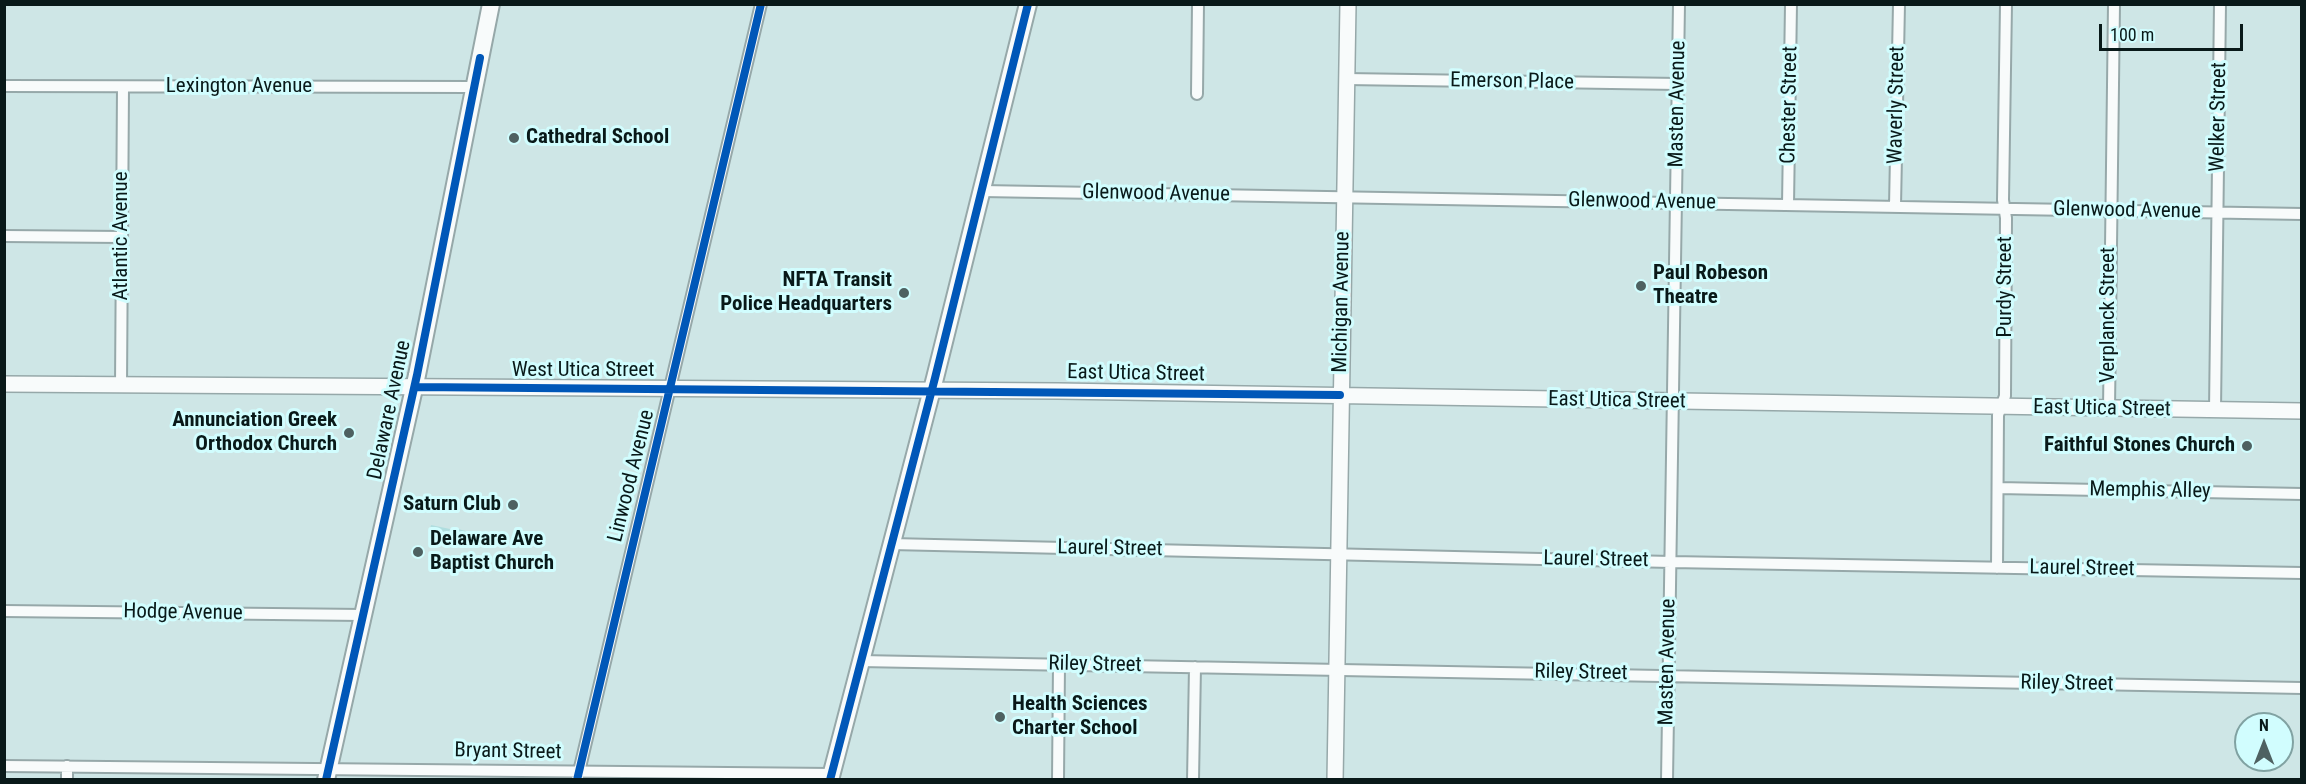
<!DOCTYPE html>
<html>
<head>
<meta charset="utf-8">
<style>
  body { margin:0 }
  #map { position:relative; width:2306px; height:784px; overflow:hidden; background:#cee6e6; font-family:"Roboto Condensed",sans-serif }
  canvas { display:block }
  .frame { position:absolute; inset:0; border:6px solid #091919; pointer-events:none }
  .north { position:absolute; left:2234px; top:712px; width:60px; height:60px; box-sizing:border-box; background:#d1fdfe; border:2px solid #81a2a2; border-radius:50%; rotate:0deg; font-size:16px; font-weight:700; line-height:24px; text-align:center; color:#091919 }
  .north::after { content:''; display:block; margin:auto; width:21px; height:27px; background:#4e6161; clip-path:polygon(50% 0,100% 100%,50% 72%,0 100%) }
  .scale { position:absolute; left:2099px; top:24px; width:144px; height:27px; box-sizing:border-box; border:3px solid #091919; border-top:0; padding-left:8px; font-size:18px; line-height:21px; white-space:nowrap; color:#091919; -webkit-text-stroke:4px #d1fdfe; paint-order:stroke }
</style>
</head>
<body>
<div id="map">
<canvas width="2306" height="784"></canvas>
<div class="frame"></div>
<div class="north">N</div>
<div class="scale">100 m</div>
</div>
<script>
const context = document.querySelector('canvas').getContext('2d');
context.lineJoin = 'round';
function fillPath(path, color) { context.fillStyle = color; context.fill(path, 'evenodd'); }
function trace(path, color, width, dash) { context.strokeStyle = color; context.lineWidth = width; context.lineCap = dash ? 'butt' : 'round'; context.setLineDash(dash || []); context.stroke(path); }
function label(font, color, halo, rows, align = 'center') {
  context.font = font + ' "Roboto Condensed",sans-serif'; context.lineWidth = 6; context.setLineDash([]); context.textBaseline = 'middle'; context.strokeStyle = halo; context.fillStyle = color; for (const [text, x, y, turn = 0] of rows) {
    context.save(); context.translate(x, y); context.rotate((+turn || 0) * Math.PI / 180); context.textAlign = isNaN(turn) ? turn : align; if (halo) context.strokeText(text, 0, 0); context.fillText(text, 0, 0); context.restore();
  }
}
fillPath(new Path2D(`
  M 431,525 L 450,529 L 448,537 L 429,533 Z
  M 458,529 L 477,534 L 475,542 L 457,538 Z`), '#b0dedf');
const street = new Path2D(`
  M 1346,79 L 1678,84
  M 4,86 L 474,87
  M 1197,94 L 1198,4
  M 982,191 L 2302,214
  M 1788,205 L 1791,4
  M 1895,206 L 1899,4
  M 4,236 L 122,237
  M 121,385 L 123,87
  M 2109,409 L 2114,4
  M 2215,410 L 2220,4
  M 1998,488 L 2302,494
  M 891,544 L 1671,562 L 2302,573
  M 1997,568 L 1998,415 L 2005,396 L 2006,218 L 2003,200 L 2006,4
  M 4,611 L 362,615
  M 860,661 L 2302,688
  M 4,766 L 831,774
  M 67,780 L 67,766
  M 577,780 L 761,4
  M 1058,780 L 1059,664
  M 1193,780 L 1195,667
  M 1667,780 L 1679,4`);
const secondary = new Path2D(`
  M 4,384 L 1058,391 L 2302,411
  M 1335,780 L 1348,4`);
const primary = new Path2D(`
  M 326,780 L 417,375 L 491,4
  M 830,780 L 935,378 L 1028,4`);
trace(street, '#96a8a9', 14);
trace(secondary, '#96a8a9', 18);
trace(primary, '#96a8a9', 20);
trace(street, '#f8fbfb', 10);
trace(secondary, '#f8fbfb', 15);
trace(primary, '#f8fbfb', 16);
trace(new Path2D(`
  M 415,387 L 1340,395
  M 326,780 L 417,375 L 480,58
  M 577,780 L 761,4
  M 830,780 L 935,378 L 1028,4`), '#0057b8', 8);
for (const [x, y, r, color] of [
  [514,138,6,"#4e6161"],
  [1641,286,6,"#4e6161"],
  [904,293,6,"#4e6161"],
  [349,433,6,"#4e6161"],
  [2247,446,6,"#4e6161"],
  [513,505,6,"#4e6161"],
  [418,552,6,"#4e6161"],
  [1000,717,6,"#4e6161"]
]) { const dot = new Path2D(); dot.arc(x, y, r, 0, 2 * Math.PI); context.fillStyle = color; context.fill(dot); trace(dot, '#d1fdfe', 2); }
label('21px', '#091919', '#d1fdfe', [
  ["Emerson Place",1512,82,1],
  ["Lexington Avenue",239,87],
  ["Masten Avenue",1678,104,-89],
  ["Chester Street",1790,105,-89],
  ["Waverly Street",1897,105,-89],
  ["Welker Street",2219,117,-89],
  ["Glenwood Avenue",1156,194,1],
  ["Glenwood Avenue",1642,202,1],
  ["Glenwood Avenue",2127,211,1],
  ["Atlantic Avenue",122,236,-90],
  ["Purdy Street",2006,287,-90],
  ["Michigan Avenue",1342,302,-89],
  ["Verplanck Street",2109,315,-90],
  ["West Utica Street",583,371],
  ["East Utica Street",1136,374,1],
  ["East Utica Street",1617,401,1],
  ["East Utica Street",2102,409,1],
  ["Delaware Avenue",390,410,-78],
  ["Linwood Avenue",632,476,-76],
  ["Memphis Alley",2150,491,1],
  ["Laurel Street",1110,549,1],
  ["Laurel Street",1596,560,1],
  ["Laurel Street",2082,569,1],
  ["Hodge Avenue",183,613,1],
  ["Masten Avenue",1668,662,-89],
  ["Riley Street",1095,665,1],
  ["Riley Street",1581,673,1],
  ["Riley Street",2067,684,1],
  ["Bryant Street",508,752,1]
]);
label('bold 21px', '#091919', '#d1fdfe', [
  ["Cathedral School",526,138],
  ["Paul Robeson",1653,274],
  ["Theatre",1653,298],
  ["NFTA Transit",892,281,"right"],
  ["Police Headquarters",892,305,"right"],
  ["Annunciation Greek",337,421,"right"],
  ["Orthodox Church",337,445,"right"],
  ["Faithful Stones Church",2235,446,"right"],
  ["Saturn Club",501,505,"right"],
  ["Delaware Ave",430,540],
  ["Baptist Church",430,564],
  ["Health Sciences",1012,705],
  ["Charter School",1012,729]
], 'left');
</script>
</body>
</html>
